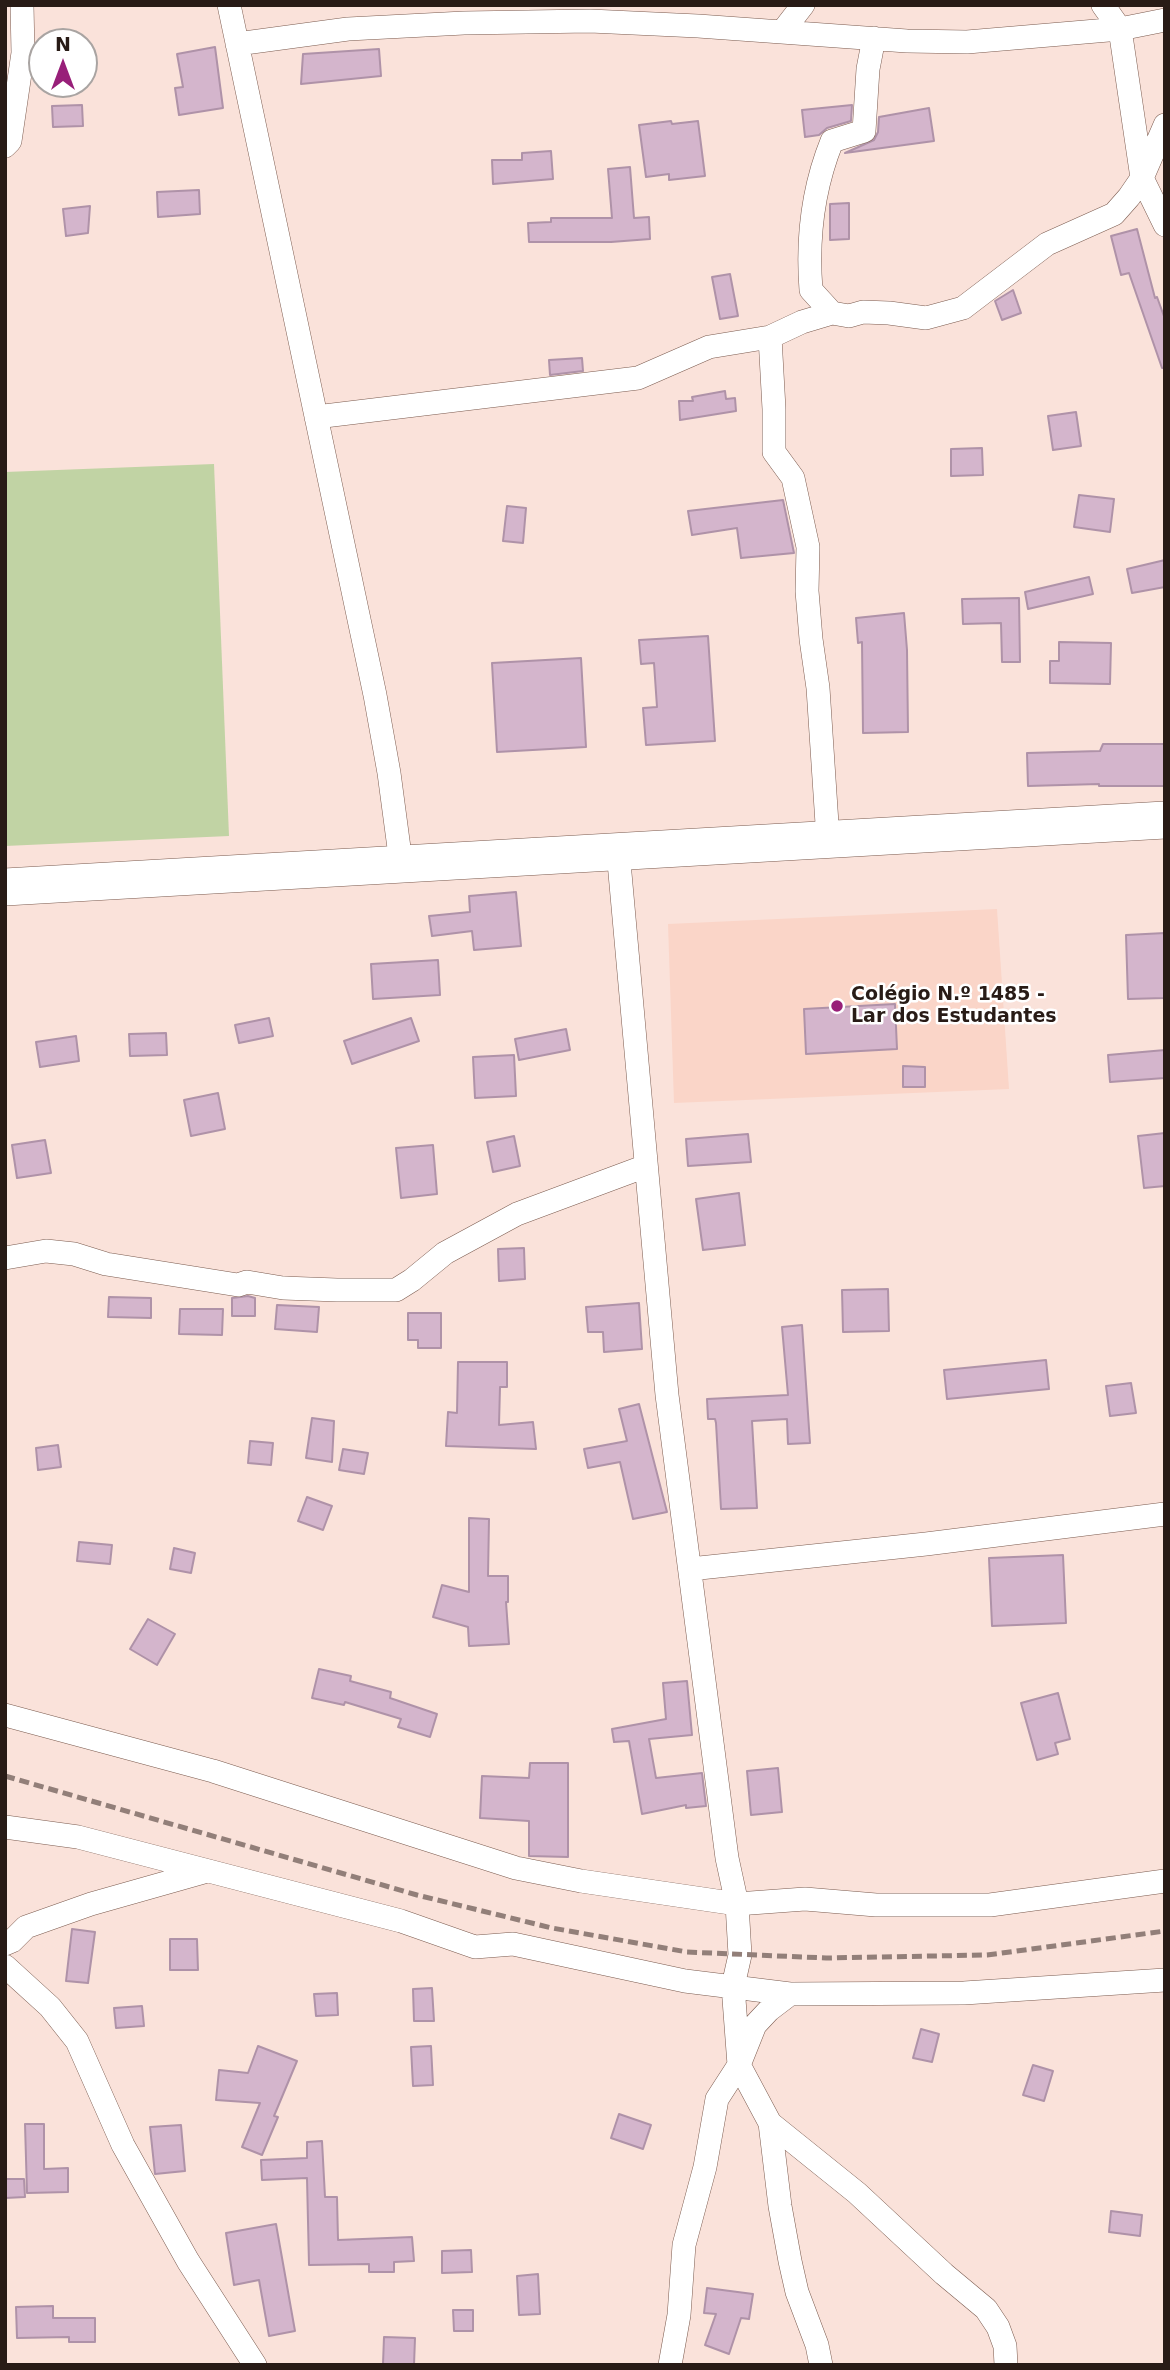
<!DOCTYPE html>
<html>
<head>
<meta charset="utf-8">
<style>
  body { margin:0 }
  #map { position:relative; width:1170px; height:2370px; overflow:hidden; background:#fae2da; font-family:"DejaVu Sans",sans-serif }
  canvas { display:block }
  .frame { position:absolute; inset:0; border:7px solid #281b16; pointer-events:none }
  .north { position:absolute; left:28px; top:28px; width:70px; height:70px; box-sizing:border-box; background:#fff; border:2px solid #a9a4a2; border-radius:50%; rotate:0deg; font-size:19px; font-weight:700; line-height:28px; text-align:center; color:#281b16 }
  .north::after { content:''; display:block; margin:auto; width:24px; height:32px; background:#981f79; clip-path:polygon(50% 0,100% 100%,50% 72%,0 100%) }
</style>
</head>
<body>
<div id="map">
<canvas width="1170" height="2370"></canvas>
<div class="frame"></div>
<div class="north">N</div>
</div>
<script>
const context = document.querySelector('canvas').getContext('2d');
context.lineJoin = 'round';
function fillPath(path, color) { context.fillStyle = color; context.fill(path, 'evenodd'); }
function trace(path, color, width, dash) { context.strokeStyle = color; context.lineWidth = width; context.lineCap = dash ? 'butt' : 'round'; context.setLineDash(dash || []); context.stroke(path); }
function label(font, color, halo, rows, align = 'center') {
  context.font = font + ' "DejaVu Sans",sans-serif'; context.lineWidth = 5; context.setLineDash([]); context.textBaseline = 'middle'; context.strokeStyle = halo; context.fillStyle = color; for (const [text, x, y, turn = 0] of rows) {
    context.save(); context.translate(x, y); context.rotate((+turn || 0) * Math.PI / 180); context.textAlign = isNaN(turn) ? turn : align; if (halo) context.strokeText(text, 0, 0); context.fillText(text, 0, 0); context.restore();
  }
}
fillPath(new Path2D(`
  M 997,909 L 1009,1089 L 674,1103 L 668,924 Z`), '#fad5c8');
fillPath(new Path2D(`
  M 214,464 L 229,836 L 5,846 L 5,472 Z`), '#c1d3a4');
const building = new Path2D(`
  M 215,47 L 223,108 L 179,115 L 175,88 L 183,87 L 177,54 Z
  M 379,49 L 381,76 L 301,84 L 303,54 Z
  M 82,105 L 83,126 L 53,127 L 52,106 Z
  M 852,105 L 851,121 L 827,128 L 819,135 L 805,137 L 802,110 Z
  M 929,108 L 934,141 L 845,153 L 874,140 L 878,132 L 879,117 Z
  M 671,121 L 672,124 L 698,121 L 705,176 L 669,180 L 669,174 L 646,177 L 639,125 Z
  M 551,151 L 553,179 L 493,184 L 492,160 L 522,160 L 522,153 Z
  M 630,167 L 634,218 L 649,217 L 650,239 L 611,242 L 529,242 L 528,223 L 551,222 L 551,218 L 612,218 L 608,169 Z
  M 199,190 L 200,214 L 158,217 L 157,192 Z
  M 849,203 L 849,239 L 830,240 L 830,204 Z
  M 90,206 L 88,233 L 66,236 L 63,209 Z
  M 1137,229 L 1155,298 L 1157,297 L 1165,319 L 1165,368 L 1162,368 L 1129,273 L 1121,275 L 1111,236 Z
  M 730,274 L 738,316 L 720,319 L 712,277 Z
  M 1013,290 L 1021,313 L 1002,320 L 995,301 Z
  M 582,358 L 583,371 L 550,375 L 549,360 Z
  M 725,391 L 726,399 L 735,398 L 736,411 L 680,420 L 679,401 L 693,401 L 692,397 Z
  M 1076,412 L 1081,446 L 1053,450 L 1048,416 Z
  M 982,448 L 983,475 L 951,476 L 951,449 Z
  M 1079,495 L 1114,499 L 1110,532 L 1074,527 Z
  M 783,500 L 794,553 L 741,558 L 737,528 L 692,535 L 688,511 Z
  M 507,506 L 526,508 L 523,543 L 503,541 Z
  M 1165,560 L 1165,587 L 1132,593 L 1127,569 Z
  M 1089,577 L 1093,594 L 1028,609 L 1025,592 Z
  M 1019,598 L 1020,662 L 1002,662 L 1001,623 L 963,624 L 962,599 Z
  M 904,613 L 907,650 L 908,732 L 863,733 L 862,642 L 858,643 L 856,618 Z
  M 708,636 L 715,741 L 646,745 L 643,708 L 657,707 L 654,663 L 641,664 L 639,640 Z
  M 1059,642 L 1111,643 L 1110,684 L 1050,683 L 1050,661 L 1059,661 Z
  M 581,658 L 586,747 L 497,752 L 492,663 Z
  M 1103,744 L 1165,744 L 1165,786 L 1099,786 L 1099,784 L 1028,786 L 1027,753 L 1100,751 Z
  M 516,892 L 521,946 L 474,950 L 472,931 L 432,936 L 429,916 L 470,912 L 469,896 Z
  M 1165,933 L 1165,998 L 1128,999 L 1126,935 Z
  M 438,960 L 440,995 L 373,999 L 371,964 Z
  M 895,1004 L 897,1049 L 806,1054 L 804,1009 Z
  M 269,1018 L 273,1036 L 239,1043 L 235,1025 Z
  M 411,1018 L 419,1041 L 352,1064 L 344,1041 Z
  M 566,1029 L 570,1050 L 519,1060 L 515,1039 Z
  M 166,1033 L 167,1055 L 130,1056 L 129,1034 Z
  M 76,1036 L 79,1061 L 40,1067 L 36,1042 Z
  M 1165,1050 L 1165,1078 L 1110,1082 L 1108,1055 Z
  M 514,1055 L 516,1096 L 475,1098 L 473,1057 Z
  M 903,1066 L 925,1067 L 925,1087 L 903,1087 Z
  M 218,1093 L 225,1129 L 191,1136 L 184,1100 Z
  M 1165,1133 L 1165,1186 L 1144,1188 L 1138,1136 Z
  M 748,1134 L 751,1162 L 688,1166 L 686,1139 Z
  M 514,1136 L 520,1166 L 493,1172 L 487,1142 Z
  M 45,1140 L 51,1173 L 17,1178 L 12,1145 Z
  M 433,1145 L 437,1194 L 401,1198 L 396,1148 Z
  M 739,1193 L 745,1245 L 703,1250 L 696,1199 Z
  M 524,1248 L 525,1279 L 499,1281 L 498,1249 Z
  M 888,1289 L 889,1331 L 843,1332 L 842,1290 Z
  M 248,1296 L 255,1298 L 255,1316 L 232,1316 L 232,1298 Z
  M 109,1297 L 151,1298 L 151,1318 L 108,1317 Z
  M 639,1303 L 642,1349 L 604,1352 L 603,1332 L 588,1332 L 586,1307 Z
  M 277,1305 L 319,1307 L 317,1332 L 275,1329 Z
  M 180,1309 L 223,1309 L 222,1335 L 179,1334 Z
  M 408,1313 L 441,1313 L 441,1348 L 418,1348 L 418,1340 L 408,1340 Z
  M 802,1325 L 810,1443 L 788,1444 L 787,1419 L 752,1421 L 757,1508 L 721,1509 L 716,1423 L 715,1419 L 708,1419 L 707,1399 L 788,1395 L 782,1327 Z
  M 1046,1360 L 1049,1389 L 947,1399 L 944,1370 Z
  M 458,1362 L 507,1362 L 507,1387 L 500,1387 L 499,1425 L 533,1422 L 536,1449 L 446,1446 L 448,1412 L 457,1413 Z
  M 1131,1383 L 1136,1413 L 1110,1416 L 1106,1386 Z
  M 639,1404 L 667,1512 L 633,1519 L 620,1462 L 588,1468 L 584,1449 L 627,1441 L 619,1409 Z
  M 312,1418 L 334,1421 L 332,1462 L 306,1458 Z
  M 250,1441 L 273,1443 L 271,1465 L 248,1463 Z
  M 58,1445 L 61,1467 L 38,1470 L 36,1448 Z
  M 343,1449 L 368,1453 L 364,1474 L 339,1470 Z
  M 307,1497 L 332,1506 L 323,1530 L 298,1521 Z
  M 469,1518 L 489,1519 L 488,1576 L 508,1576 L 508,1602 L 506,1602 L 509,1644 L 469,1646 L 468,1627 L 433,1617 L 442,1585 L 469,1592 Z
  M 79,1542 L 112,1545 L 110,1564 L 77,1561 Z
  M 174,1548 L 195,1553 L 191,1573 L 170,1569 Z
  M 1063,1555 L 1066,1623 L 992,1626 L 989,1558 Z
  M 148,1619 L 175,1634 L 157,1665 L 130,1649 Z
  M 319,1669 L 351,1676 L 350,1681 L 391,1692 L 390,1698 L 437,1714 L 430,1737 L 398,1727 L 401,1719 L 345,1702 L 344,1705 L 312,1698 Z
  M 687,1681 L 692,1735 L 649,1739 L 656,1778 L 702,1773 L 706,1806 L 686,1808 L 686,1805 L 642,1814 L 629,1741 L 614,1742 L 612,1729 L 666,1719 L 663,1683 Z
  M 1058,1693 L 1070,1739 L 1055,1743 L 1058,1754 L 1037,1760 L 1021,1703 Z
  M 530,1763 L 568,1763 L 568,1857 L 529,1856 L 529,1821 L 480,1818 L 482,1776 L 529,1778 Z
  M 778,1768 L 782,1812 L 751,1815 L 747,1771 Z
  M 72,1929 L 95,1932 L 88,1983 L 66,1981 Z
  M 170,1939 L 197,1939 L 198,1970 L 170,1970 Z
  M 432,1988 L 434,2021 L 414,2021 L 413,1989 Z
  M 337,1993 L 338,2015 L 316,2016 L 314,1994 Z
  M 142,2006 L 144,2026 L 116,2028 L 114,2008 Z
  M 921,2029 L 939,2034 L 932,2062 L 913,2058 Z
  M 258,2046 L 297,2061 L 274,2116 L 278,2117 L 262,2155 L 242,2147 L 260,2103 L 216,2100 L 219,2070 L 248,2073 Z
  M 431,2046 L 433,2085 L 413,2086 L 411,2047 Z
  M 1033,2065 L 1053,2071 L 1044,2101 L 1023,2095 Z
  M 619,2114 L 651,2125 L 643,2149 L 611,2138 Z
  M 25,2124 L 44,2124 L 44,2169 L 68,2168 L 68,2192 L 27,2193 Z
  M 181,2125 L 185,2171 L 155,2174 L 150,2127 Z
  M 322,2141 L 325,2197 L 337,2197 L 338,2240 L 412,2237 L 414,2261 L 394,2262 L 394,2272 L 369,2272 L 369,2264 L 309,2265 L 307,2178 L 262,2180 L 261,2160 L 307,2158 L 307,2142 Z
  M 5,2179 L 24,2179 L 25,2197 L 5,2198 Z
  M 1111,2211 L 1142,2215 L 1140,2236 L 1109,2232 Z
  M 276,2224 L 295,2331 L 269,2336 L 259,2280 L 234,2285 L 226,2233 Z
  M 471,2250 L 472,2272 L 442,2273 L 442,2251 Z
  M 538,2274 L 540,2314 L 519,2315 L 517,2276 Z
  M 707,2288 L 753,2294 L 749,2319 L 741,2318 L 729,2354 L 705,2345 L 716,2314 L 704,2313 Z
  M 53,2306 L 53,2318 L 95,2318 L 95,2342 L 69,2342 L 69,2337 L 17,2338 L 16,2307 Z
  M 453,2310 L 473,2310 L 473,2331 L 454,2331 Z
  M 384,2337 L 415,2338 L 414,2365 L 383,2364 Z`);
fillPath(building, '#d4b5cc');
trace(building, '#af92a8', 2);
const minor = new Path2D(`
  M 229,5 L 375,695 L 389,773 L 401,863
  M 1103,5 L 1120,29 L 1142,178 L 1165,225
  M 782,32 L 803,5
  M 237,44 L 348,29 L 464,23 L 590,21 L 698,26 L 907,41 L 967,42 L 1120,29 L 1165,20
  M 5,146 L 10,141 L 23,53 L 22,5
  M 832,313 L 811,290 C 807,240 813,188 832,141 L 864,131 L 868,69 L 874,38
  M 770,337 L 774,409 L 774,452 L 793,478 L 808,547 L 807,591 L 811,639 L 818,688 L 828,839
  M 316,417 L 638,378 L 709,347 L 770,337 L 802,322 L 832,313 L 849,316 L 863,312 L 889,313 L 926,318 L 963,308 L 1047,244 L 1114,214 L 1129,197 L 1142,178 L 1165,125
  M 618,851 L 667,1395 L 727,1858 L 737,1904 L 740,1955 L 733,1986 L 739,2065 L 770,2123 L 780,2206 L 790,2261 L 797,2292 L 817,2345 L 821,2365
  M 5,1258 L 46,1251 L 74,1254 L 106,1264 L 238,1285 L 247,1282 L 283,1288 L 337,1290 L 396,1290 L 412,1280 L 445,1253 L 517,1214 L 646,1166
  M 690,1569 L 926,1544 L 1165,1514
  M 5,1715 L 213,1771 L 516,1868 L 581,1881 L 737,1904 L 805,1899 L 876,1905 L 990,1905 L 1165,1881
  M 5,1827 L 78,1837 L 401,1921 L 475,1947 L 513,1944 L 685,1981 L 790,1994 L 964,1993 L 1165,1980
  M 5,1944 L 12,1941 L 26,1927 L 91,1904 L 204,1872
  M 5,1966 L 50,2007 L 77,2041 L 123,2145 L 188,2261 L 255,2365
  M 770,2123 L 857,2193 L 944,2274 L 986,2309 L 998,2327 L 1005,2346 L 1006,2365
  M 670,2365 L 679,2315 L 684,2245 L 705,2167 L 717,2099 L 739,2065 L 755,2025 L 769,2010 L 790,1994`);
const primary = new Path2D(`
  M 5,887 L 1165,820`);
trace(minor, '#7b5b4f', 24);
trace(primary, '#7b5b4f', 38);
trace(minor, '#fff', 23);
trace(primary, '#fff', 37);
trace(new Path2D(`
  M 5,1776 L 417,1895 L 552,1928 L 687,1952 L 826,1958 L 987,1955 L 1165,1931`), '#927f79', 5, [10, 5]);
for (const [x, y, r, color] of [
  [837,1006,7,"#981f79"]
]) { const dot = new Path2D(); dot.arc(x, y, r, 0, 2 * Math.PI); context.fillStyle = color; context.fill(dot); trace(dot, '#fff', 2.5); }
label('bold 19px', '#281b16', '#fff', [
  ["Colégio N.º 1485 -",851,995],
  ["Lar dos Estudantes",851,1017]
], 'left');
</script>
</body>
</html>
